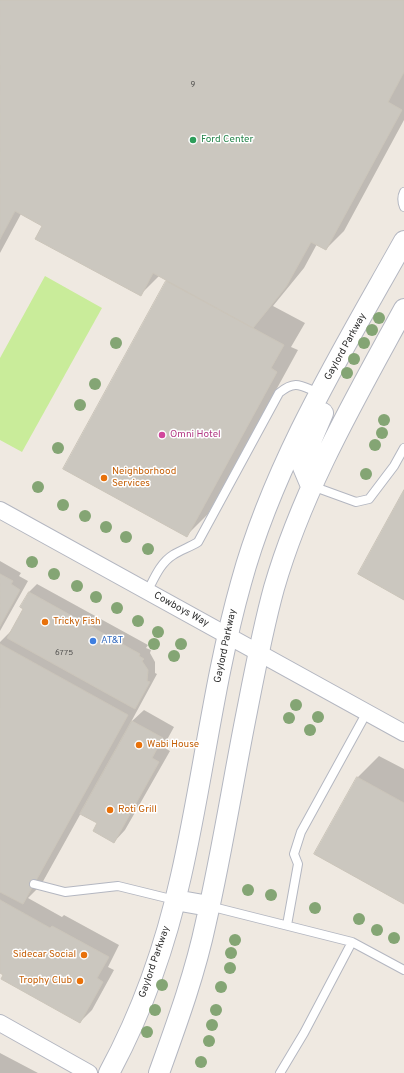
<!DOCTYPE html>
<html>
<head>
<meta charset="utf-8">
<style>
  body { margin:0 }
  canvas { display:block; background:#efe9e1 }
</style>
</head>
<body>
<canvas width="404" height="1073"></canvas>
<script>
const context = document.querySelector('canvas').getContext('2d');
context.lineJoin = 'round';
function fillPath(path, color) { context.fillStyle = color; context.fill(path, 'evenodd'); }
function trace(path, color, width, dash) { context.strokeStyle = color; context.lineWidth = width; context.lineCap = dash ? 'butt' : 'round'; context.setLineDash(dash || []); context.stroke(path); }
function label(font, color, halo, rows, align = 'center') {
  context.font = font + ' Overpass,sans-serif'; context.lineWidth = 3; context.setLineDash([]); context.textBaseline = 'middle'; context.strokeStyle = halo; context.fillStyle = color; for (const [text, x, y, turn = 0] of rows) {
    context.save(); context.translate(x, y); context.rotate((+turn || 0) * Math.PI / 180); context.textAlign = isNaN(turn) ? turn : align; if (halo) context.strokeText(text, 0, 0); context.fillText(text, 0, 0); context.restore();
  }
}
fillPath(new Path2D(`
  M 45,276 L 102,308 L 22,452 L 0,440 L 0,358 Z`), '#c9ec9a');
fillPath(new Path2D(`
  M 0,0 L 404,0 L 404,120 L 344,231 L 326,249 L 317,244 L 304,268 L 273,306 L 305,323 L 291,347 L 298,350 L 208,514 L 187,535 L 65,469 L 168,280 L 159,276 L 140,295 L 43,225 L 21,214 L 0,253 Z
  M 0,561 L 21,573 L 19,576 L 28,581 L 0,631 Z
  M 37,584 L 148,645 L 146,648 L 151,650 L 150,653 L 155,662 L 155,673 L 157,674 L 131,722 L 144,710 L 174,727 L 163,747 L 170,751 L 125,830 L 114,842 L 98,822 L 81,813 L 41,885 L 28,898 L 62,917 L 64,915 L 119,945 L 108,967 L 114,970 L 92,1010 L 80,1022 L 0,972 L 0,642 L 14,628 L 25,609 L 21,607 L 29,592 Z
  M 379,756 L 404,769 L 404,902 L 315,854 L 358,777 Z
  M 0,1053 L 38,1073 L 0,1073 Z`), '#0003');
const building = new Path2D(`
  M 0,0 L 404,0 L 404,72 L 388,102 L 402,110 L 326,250 L 311,242 L 286,287 L 253,328 L 153,273 L 141,296 L 35,239 L 42,226 L 15,211 L 0,239 Z
  M 166,281 L 284,345 L 271,368 L 277,372 L 187,537 L 63,469 Z
  M 404,490 L 404,600 L 358,574 Z
  M 0,574 L 13,581 L 11,584 L 20,590 L 0,626 Z
  M 29,592 L 140,654 L 139,656 L 144,659 L 142,661 L 148,670 L 147,681 L 150,682 L 135,709 L 7,638 L 23,609 L 20,607 Z
  M 0,644 L 128,715 L 23,904 L 0,892 Z
  M 132,721 L 163,738 L 152,758 L 159,762 L 114,843 L 93,831 L 97,823 L 80,814 Z
  M 357,777 L 404,803 L 404,904 L 314,854 Z
  M 0,900 L 50,928 L 52,926 L 109,957 L 97,978 L 103,982 L 80,1023 L 1,979 L 3,975 L 0,973 Z`);
fillPath(building, '#cbc7bf');
trace(building, '#cbc5ba', 1);
const service = new Path2D(`
  M 404,192 C 402,196 402,202 404,207
  M 312,486 L 356,502 L 369,499 L 394,466 L 404,448
  M 147,592 C 154,579 160,563 173,555 C 181,550 190,547 198,542 L 279,393 C 296,379 301,386 319,393
  M 34,884 L 65,892 L 118,886 L 175,900
  M 209,906 L 352,942 L 404,970
  M 287,925 L 298,864 L 294,854 L 301,832 L 367,712
  M 280,1073 L 304,1033 L 352,942`);
const minor = new Path2D(`
  M 0,510 L 404,733
  M 0,1023 L 89,1073`);
const tertiary = new Path2D(`
  M 311,486 L 303,467 L 306,453 L 323,413
  M 175,900 L 209,906
  M 109,1073 C 142,1012 166,944 181,876 C 203,779 214,679 241,583 C 274,462 343,350 404,241
  M 159,1073 C 177,1023 195,974 206,922 C 222,852 233,781 247,711 C 255,670 263,628 274,588 C 303,488 355,399 404,309`);
trace(service, '#b4b7c1', 10);
trace(minor, '#b4b7c1', 18);
trace(tertiary, '#b4b7c1', 22);
trace(service, '#fff', 8);
trace(minor, '#fff', 16);
trace(tertiary, '#fff', 20);
context.fillStyle = '#84a574';
for (const [x, y] of [
  [379,318],
  [372,330],
  [116,343],
  [364,343],
  [354,359],
  [347,373],
  [95,384],
  [80,405],
  [384,420],
  [382,433],
  [375,445],
  [58,448],
  [366,474],
  [38,487],
  [63,505],
  [85,516],
  [106,527],
  [126,537],
  [148,549],
  [32,562],
  [54,574],
  [77,586],
  [96,597],
  [117,608],
  [138,621],
  [158,632],
  [154,644],
  [181,644],
  [174,656],
  [296,705],
  [318,717],
  [289,718],
  [310,730],
  [248,890],
  [271,895],
  [315,908],
  [359,919],
  [377,930],
  [394,938],
  [235,940],
  [231,953],
  [230,968],
  [162,985],
  [221,987],
  [155,1010],
  [216,1010],
  [212,1025],
  [147,1032],
  [209,1041],
  [201,1062]
]) { context.beginPath(); context.arc(x, y, 6, 0, 2 * Math.PI); context.fill(); }
for (const [x, y, r, color] of [
  [193,140,4,"#2e9e5b"],
  [162,435,4,"#d1479c"],
  [104,478,4,"#e8710a"],
  [45,622,4,"#e8710a"],
  [93,641,4,"#3f7fe0"],
  [139,745,4,"#e8710a"],
  [110,810,4,"#e8710a"],
  [84,955,4,"#e8710a"],
  [80,981,4,"#e8710a"]
]) { const dot = new Path2D(); dot.arc(x, y, r, 0, 2 * Math.PI); context.fillStyle = color; context.fill(dot); trace(dot, '#fff', 1.5); }
label('8px', '#555452', null, [
  ["9",193,84],
  ["6775",64,653]
]);
label('10px', '#27864d', '#fff', [
  ["Ford Center",201,140]
], 'left');
label('10px', '#2e2e2e', '#fff', [
  ["Gaylord Parkway",346,347,-61],
  ["Cowboys Way",181,610,29],
  ["Gaylord Parkway",226,646,-78],
  ["Gaylord Parkway",155,962,-71]
]);
label('10px', '#b23c85', '#fff', [
  ["Omni Hotel",170,435]
], 'left');
label('10px', '#c56008', '#fff', [
  ["Neighborhood",112,472],
  ["Services",112,484],
  ["Tricky Fish",53,622],
  ["Wabi House",147,745],
  ["Roti Grill",118,810],
  ["Sidecar Social",76,955,"right"],
  ["Trophy Club",72,981,"right"]
], 'left');
label('10px', '#366cbe', '#fff', [
  ["AT&T",101,641]
], 'left');
</script>
</body>
</html>
